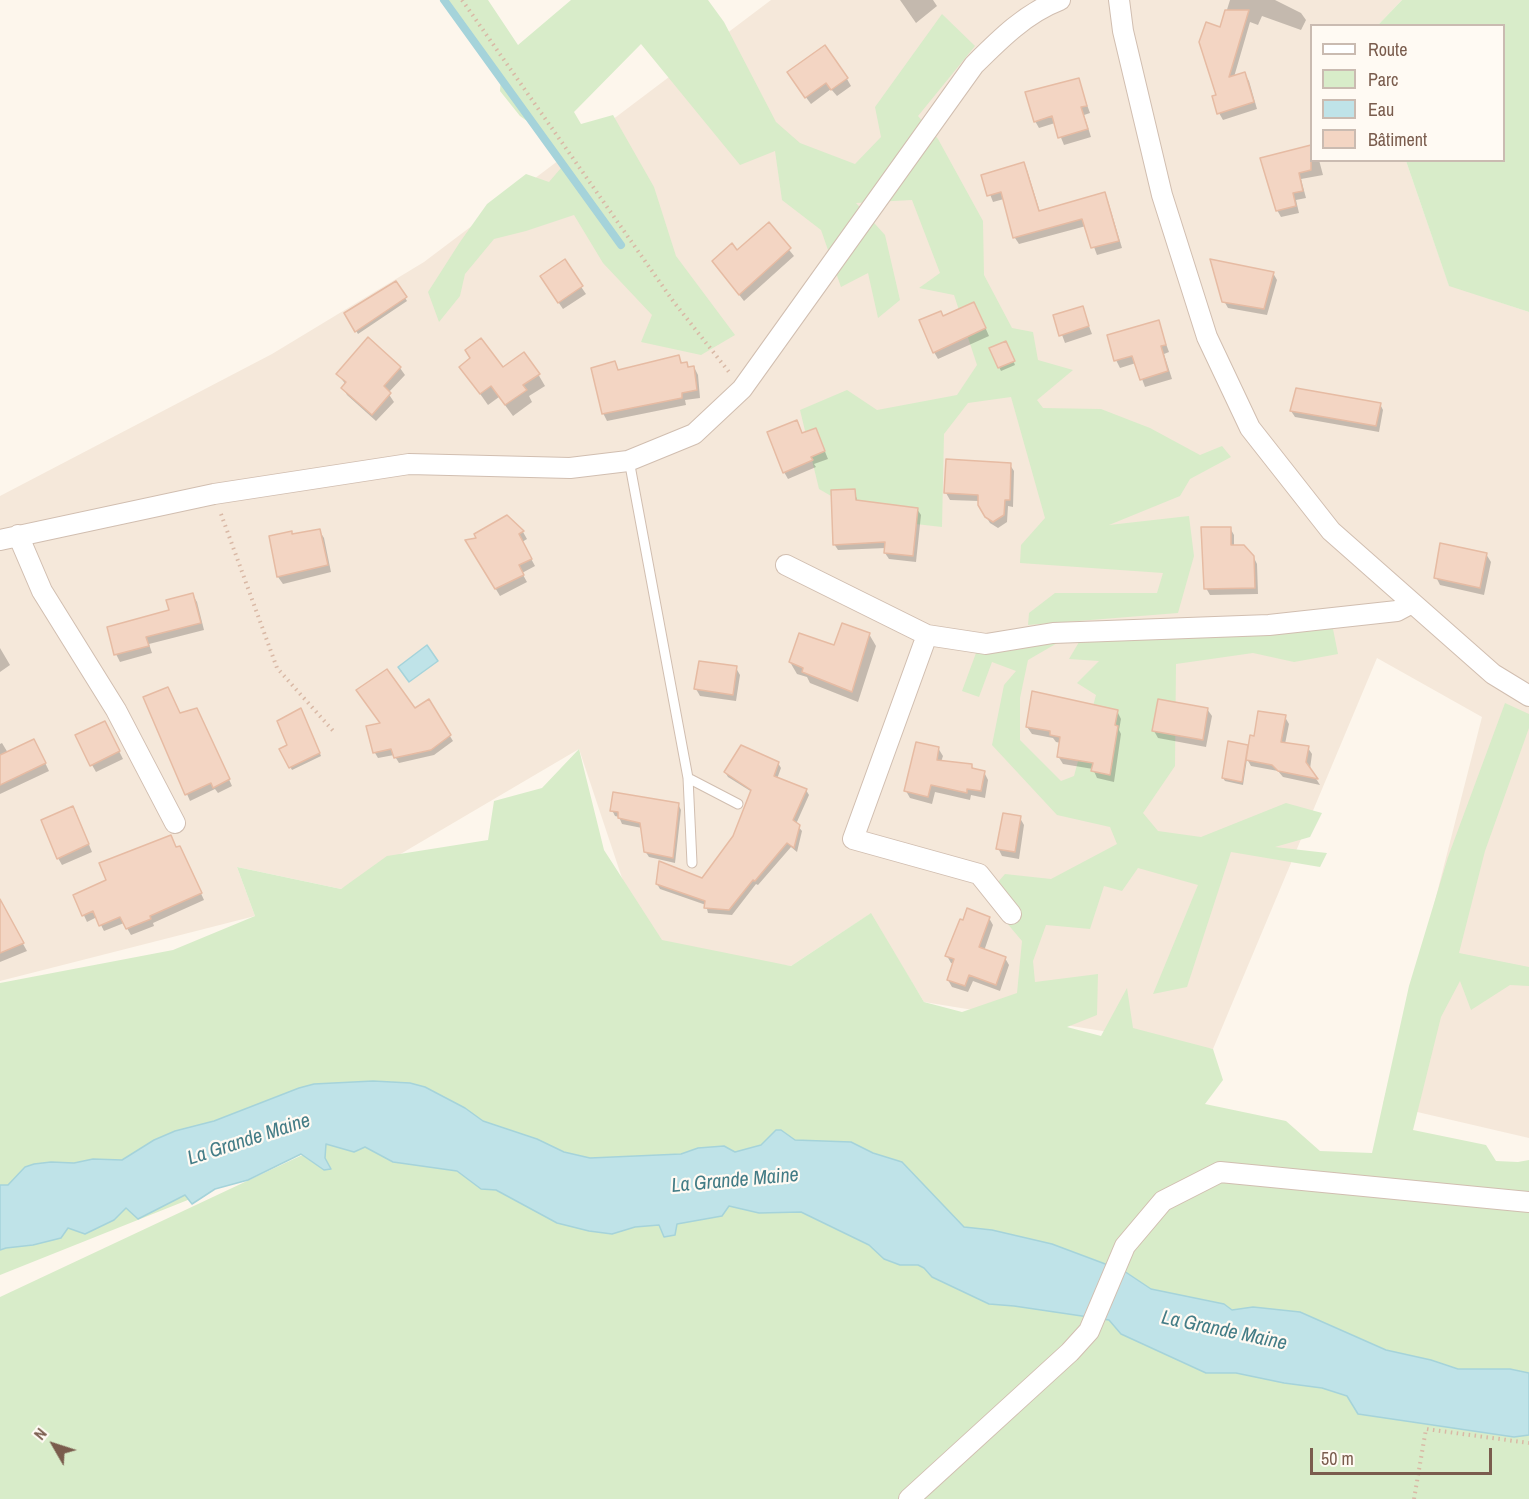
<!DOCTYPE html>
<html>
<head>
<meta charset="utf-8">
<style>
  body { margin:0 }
  #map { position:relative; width:1529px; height:1499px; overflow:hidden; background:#fdf6ec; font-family:"Archivo Narrow",sans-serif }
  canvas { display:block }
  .legend { position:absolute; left:1310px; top:24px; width:195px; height:138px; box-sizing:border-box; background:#fffaf3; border:2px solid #cabbb1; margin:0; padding:8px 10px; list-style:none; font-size:18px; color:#7a5c4d }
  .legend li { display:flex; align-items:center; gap:12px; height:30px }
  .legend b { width:30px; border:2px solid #cabbb1 }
  .north { position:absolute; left:24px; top:1415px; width:60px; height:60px; -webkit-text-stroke:4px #fffaf3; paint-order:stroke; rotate:309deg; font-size:16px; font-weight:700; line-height:24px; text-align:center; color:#7a5c4d }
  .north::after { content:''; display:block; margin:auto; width:21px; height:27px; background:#7a5c4d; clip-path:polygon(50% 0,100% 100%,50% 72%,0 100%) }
  .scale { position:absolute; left:1310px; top:1448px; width:182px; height:27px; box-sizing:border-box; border:3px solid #7a5c4d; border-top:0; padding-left:8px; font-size:18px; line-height:21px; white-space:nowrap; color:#7a5c4d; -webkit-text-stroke:4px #fffaf3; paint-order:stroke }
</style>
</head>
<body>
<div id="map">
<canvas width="1529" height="1499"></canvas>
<ul class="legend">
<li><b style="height:8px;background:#fff"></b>Route</li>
<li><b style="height:16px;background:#d8ecc9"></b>Parc</li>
<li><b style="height:16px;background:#bfe3e8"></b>Eau</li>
<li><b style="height:16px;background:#f3d5c3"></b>Bâtiment</li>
</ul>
<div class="north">N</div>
<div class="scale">50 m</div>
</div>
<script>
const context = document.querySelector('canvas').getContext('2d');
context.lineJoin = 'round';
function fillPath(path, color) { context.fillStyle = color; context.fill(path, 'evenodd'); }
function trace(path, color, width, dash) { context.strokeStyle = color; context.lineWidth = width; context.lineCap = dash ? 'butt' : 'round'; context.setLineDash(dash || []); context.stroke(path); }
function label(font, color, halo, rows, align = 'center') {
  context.font = font + ' "Archivo Narrow",sans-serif'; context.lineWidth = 4.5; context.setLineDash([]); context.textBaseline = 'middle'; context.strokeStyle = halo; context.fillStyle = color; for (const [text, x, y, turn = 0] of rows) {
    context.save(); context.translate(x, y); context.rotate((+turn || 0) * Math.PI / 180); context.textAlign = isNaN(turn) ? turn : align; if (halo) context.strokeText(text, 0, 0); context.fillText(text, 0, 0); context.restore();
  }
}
fillPath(new Path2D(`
  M 771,0 L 1402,0 L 1378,25 L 1312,26 L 1312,160 L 1406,161 L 1449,285 L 1529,312 L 1529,1138 L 1383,1104 L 1482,717 L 1377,658 L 1213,1049 L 924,1002 L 870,914 L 791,966 L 644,944 L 579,749 L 341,889 L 237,867 L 255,916 L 0,981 L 0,496 L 272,354 L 424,262 Z`), '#f5e8da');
fillPath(new Path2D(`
  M 444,0 L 488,0 L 518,45 L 571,0 L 708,0 L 724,22 L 776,122 L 800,143 L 855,164 L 881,137 L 875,107 L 942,14 L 975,46 L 918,116 L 938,139 L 983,221 L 984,275 L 1012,328 L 1033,332 L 1038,360 L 1073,370 L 1037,400 L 1043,408 L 1101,409 L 1150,428 L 1200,455 L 1222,446 L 1231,457 L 1190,479 L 1180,496 L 1109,525 L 1189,516 L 1194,556 L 1178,613 L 1028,625 L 1029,613 L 1055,593 L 1157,593 L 1163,573 L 1020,563 L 1021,545 L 1045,518 L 1011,397 L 968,403 L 944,434 L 942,527 L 871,519 L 819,489 L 800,410 L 847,390 L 877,410 L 957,395 L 977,365 L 954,295 L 919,288 L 940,273 L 912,200 L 856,203 L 885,235 L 900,300 L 878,318 L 868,273 L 841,287 L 821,230 L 782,200 L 775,151 L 740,165 L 641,44 L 574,112 L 581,124 L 613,115 L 654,187 L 676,256 L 735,335 L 701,355 L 641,342 L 652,315 L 603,263 L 574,215 L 526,231 L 494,239 L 465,274 L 460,296 L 439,322 L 428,292 L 460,242 L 487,204 L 526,174 L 549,182 L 561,168 L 537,128 L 520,116 L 500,91 L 501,76 Z
  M 1402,0 L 1529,0 L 1529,312 L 1449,286 L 1406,161 L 1504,160 L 1504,26 L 1378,25 Z
  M 1333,629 L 1338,654 L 1294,662 L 1253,653 L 1176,664 L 1175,766 L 1143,813 L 1158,831 L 1201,837 L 1286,803 L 1322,813 L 1310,837 L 1275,847 L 1327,853 L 1320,867 L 1231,852 L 1187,987 L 1153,994 L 1198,885 L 1138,868 L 1122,891 L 1104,886 L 1090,929 L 1046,925 L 1033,961 L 1035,982 L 1098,974 L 1097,1015 L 1067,1027 L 1101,1036 L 1127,988 L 1133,1028 L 1213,1049 L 1223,1080 L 1205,1104 L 1286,1121 L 1320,1151 L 1372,1153 L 1409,986 L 1448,857 L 1505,703 L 1529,714 L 1529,728 L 1485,851 L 1459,953 L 1529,967 L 1529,986 L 1510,985 L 1471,1010 L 1460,981 L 1441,1017 L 1413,1130 L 1486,1145 L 1496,1161 L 1518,1162 L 1529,1160 L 1529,1499 L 0,1499 L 0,1297 L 313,1150 L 0,1275 L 0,983 L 173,950 L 255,916 L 237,867 L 341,889 L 387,856 L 488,840 L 494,801 L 542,788 L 579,749 L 604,850 L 662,940 L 791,966 L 871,913 L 924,1002 L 962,1012 L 1017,993 L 1022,941 L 985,897 L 1005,874 L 1051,879 L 1117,844 L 1110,827 L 1057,815 L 992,745 L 1004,685 L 1016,671 L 992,662 L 979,697 L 962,691 L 976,653 L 1059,642 L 1028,660 L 1020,698 L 1020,740 L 1061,781 L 1074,776 L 1096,695 L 1077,683 L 1099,661 L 1069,659 L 1079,642 Z`), '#d8ecc9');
const water = new Path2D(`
  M 427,645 L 438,661 L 409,682 L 398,667 Z
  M 373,1081 L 410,1083 L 425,1087 L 465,1108 L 483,1121 L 537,1139 L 564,1152 L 590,1158 L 681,1154 L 698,1148 L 724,1146 L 735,1152 L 761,1145 L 776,1130 L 781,1130 L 795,1140 L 851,1142 L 873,1153 L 902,1162 L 964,1227 L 992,1230 L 1052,1244 L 1124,1271 L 1151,1289 L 1224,1304 L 1232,1310 L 1253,1307 L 1300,1312 L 1386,1350 L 1431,1360 L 1458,1369 L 1510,1369 L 1529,1373 L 1529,1435 L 1514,1437 L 1358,1414 L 1347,1396 L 1322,1388 L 1284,1383 L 1236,1373 L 1206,1373 L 1121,1334 L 1109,1320 L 1014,1306 L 989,1304 L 932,1277 L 924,1268 L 918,1265 L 900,1265 L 884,1259 L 869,1245 L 801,1212 L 759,1213 L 729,1206 L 722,1216 L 677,1224 L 675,1235 L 664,1237 L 659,1225 L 635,1227 L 612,1234 L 589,1231 L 557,1223 L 496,1190 L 481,1189 L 457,1171 L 393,1162 L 365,1147 L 354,1152 L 326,1144 L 325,1158 L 331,1169 L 324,1170 L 301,1154 L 248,1180 L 215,1189 L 192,1204 L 185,1195 L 138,1219 L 126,1208 L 114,1220 L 85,1234 L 68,1228 L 61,1238 L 33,1245 L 6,1248 L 0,1250 L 0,1185 L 8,1185 L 25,1167 L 34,1164 L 51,1162 L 74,1163 L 93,1159 L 122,1160 L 154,1140 L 175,1131 L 214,1121 L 299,1088 L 314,1084 Z`);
fillPath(water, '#bfe3e8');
trace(water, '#a5d3da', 1.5);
fillPath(new Path2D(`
  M 900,0 L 933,0 L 937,6 L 916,23 Z
  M 1230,0 L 1275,0 L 1301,13 L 1306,20 L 1301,30 L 1262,16 L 1258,25 L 1250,22 L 1234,77 L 1245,74 L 1249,81 L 1257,109 L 1223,120 L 1219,113 L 1218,96 L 1221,29 Z
  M 847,79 L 851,86 L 837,96 L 831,89 L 811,104 L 793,80 Z
  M 1078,80 L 1090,113 L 1084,115 L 1091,137 L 1064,145 L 1055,123 L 1039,128 L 1035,121 Z
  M 1312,146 L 1312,160 L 1319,160 L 1323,175 L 1301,179 L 1306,198 L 1296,200 L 1299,213 L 1281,217 L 1277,210 L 1262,159 Z
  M 1023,163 L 1027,170 L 1040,212 L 1104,194 L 1108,201 L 1122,248 L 1097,255 L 1086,226 L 1019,244 L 1015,238 L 1004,199 L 993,202 L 983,176 Z
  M 769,225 L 794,256 L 744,301 L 718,268 Z
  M 564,262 L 586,294 L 563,309 L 546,284 Z
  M 1273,273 L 1277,280 L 1267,315 L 1228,308 L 1224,301 Z
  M 396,283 L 407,301 L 358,334 L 346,314 Z
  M 1082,308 L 1092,334 L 1065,343 L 1055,316 Z
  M 978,311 L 989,336 L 938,359 L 934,352 L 943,317 Z
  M 1158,322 L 1169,352 L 1164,354 L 1172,379 L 1145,387 L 1136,363 L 1120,368 L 1116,360 Z
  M 1007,346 L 1015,365 L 1001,371 L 999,367 Z
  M 678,357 L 683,364 L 687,364 L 689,368 L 694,367 L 698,375 L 700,398 L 685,400 L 686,405 L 607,421 L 603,413 L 615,363 L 619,371 Z
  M 461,367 L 503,369 L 538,374 L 545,386 L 529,396 L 532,402 L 513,416 L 499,397 L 488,405 Z
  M 400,368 L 405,375 L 388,393 L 394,402 L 376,421 L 347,395 L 343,388 L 346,385 L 338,374 Z
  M 1380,404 L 1383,410 L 1379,432 L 1295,417 L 1291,411 Z
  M 803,435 L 819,437 L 828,459 L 814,464 L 816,467 L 788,479 L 784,472 Z
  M 1010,465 L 1014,471 L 1013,507 L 1008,506 L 1007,522 L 998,528 L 990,523 L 979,505 L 979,501 L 950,500 L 946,493 Z
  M 854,491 L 858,502 L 917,509 L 921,515 L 916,562 L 889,559 L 885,553 L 886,548 L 838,550 L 834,544 Z
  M 507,517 L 523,532 L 527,539 L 522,542 L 535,566 L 522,573 L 527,582 L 500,596 L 467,541 L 479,540 Z
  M 1230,528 L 1234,535 L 1234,546 L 1253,556 L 1257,564 L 1258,594 L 1210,595 L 1206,588 Z
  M 319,530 L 324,538 L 331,572 L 283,584 L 278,577 L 293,536 Z
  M 1486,554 L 1491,562 L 1484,595 L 1440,585 L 1436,577 Z
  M 192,594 L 197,602 L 204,630 L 149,644 L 152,653 L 120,662 L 116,654 Z
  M 869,634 L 876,646 L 858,702 L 810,683 L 807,677 L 797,674 L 790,662 Z
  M 0,648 L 10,665 L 0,672 Z
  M 736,668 L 740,675 L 736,701 L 700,696 L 696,689 Z
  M 428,701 L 453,741 L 434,755 L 399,763 L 394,755 L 378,758 L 375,753 L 382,724 L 414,710 Z
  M 1207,709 L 1212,716 L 1206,747 L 1158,738 L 1154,731 Z
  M 1117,711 L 1121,719 L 1119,730 L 1121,734 L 1114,782 L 1097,778 L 1093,769 L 1063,764 L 1058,756 L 1061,743 L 1056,742 L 1053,738 L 1032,734 L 1027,727 Z
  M 303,713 L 321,756 L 292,770 L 281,750 L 289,746 Z
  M 180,715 L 200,716 L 232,786 L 218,793 L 215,789 L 190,801 L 187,794 Z
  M 1285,717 L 1289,724 L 1285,744 L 1308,748 L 1312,754 L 1310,769 L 1320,785 L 1283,777 L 1278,771 L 1251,766 L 1247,759 L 1243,785 L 1225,781 L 1223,778 L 1247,747 L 1249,750 L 1255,737 Z
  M 109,731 L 123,759 L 96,772 L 92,765 Z
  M 2,743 L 8,753 L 38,748 L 49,771 L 0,794 L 0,744 Z
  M 938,748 L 943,756 L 941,762 L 971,765 L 974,770 L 984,772 L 988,780 L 985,798 L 971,795 L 970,800 L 935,792 L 932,804 L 910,798 L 906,791 Z
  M 778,763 L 781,768 L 777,779 L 806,790 L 809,795 L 796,824 L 802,831 L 797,852 L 791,847 L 758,885 L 756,884 L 732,915 L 708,913 L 706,905 L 660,889 L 657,884 L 702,879 L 734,837 L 752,792 L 728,777 L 725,772 Z
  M 678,804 L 681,810 L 675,863 L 649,857 L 645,851 L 642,828 L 622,824 L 619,817 L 615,816 L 612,810 Z
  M 77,815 L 92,852 L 62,865 L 58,858 Z
  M 1020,818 L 1024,825 L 1019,859 L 1002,856 L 998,848 Z
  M 177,849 L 183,854 L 204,900 L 153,923 L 154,926 L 131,935 L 124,923 L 104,931 L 97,917 L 87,922 L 75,896 Z
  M 989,918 L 993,925 L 984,951 L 1005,958 L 1009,965 L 1000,991 L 973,981 L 968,992 L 952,987 L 948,980 L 954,964 L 951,963 L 947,956 Z
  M 12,924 L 27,951 L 0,962 L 0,930 Z`), '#0003');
trace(new Path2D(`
  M 444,0 L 621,245`), '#a5d3da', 8);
const building = new Path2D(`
  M 1225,10 L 1249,10 L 1229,77 L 1245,72 L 1254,102 L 1217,114 L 1212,96 L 1216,95 L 1199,42 L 1206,22 L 1220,27 Z
  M 825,45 L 848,78 L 831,90 L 826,83 L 805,98 L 787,72 Z
  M 1079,78 L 1087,106 L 1081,107 L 1088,129 L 1058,138 L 1052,116 L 1034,122 L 1025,92 Z
  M 1311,145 L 1311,170 L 1299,173 L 1303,191 L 1293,193 L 1296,206 L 1276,211 L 1260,158 Z
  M 1024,162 L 1039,211 L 1105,192 L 1119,241 L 1091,248 L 1082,219 L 1013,238 L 1001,192 L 987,196 L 981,175 Z
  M 769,222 L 791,248 L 739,295 L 712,261 L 732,243 L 737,250 Z
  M 565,259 L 583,286 L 558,303 L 540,276 Z
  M 1210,259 L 1274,272 L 1264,309 L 1222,302 Z
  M 396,281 L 407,297 L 355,332 L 344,313 Z
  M 974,302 L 986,328 L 933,353 L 919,320 L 941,311 L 943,316 Z
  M 1083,306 L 1089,326 L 1059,336 L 1053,315 Z
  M 1159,320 L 1166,345 L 1161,346 L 1168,371 L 1140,380 L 1132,356 L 1114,361 L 1107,335 Z
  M 368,337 L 401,367 L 384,386 L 391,393 L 372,415 L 341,388 L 346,382 L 336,374 Z
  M 481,338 L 503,367 L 524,352 L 540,374 L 523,385 L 527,390 L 505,405 L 491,386 L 480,394 L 459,367 L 470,358 L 465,350 Z
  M 1006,341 L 1015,361 L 998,368 L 989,348 Z
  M 679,355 L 681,363 L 687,362 L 688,367 L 694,366 L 697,390 L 682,393 L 682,398 L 602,414 L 591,368 L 615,361 L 618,370 Z
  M 1296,388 L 1381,403 L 1376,426 L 1290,411 Z
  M 797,420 L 802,433 L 816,428 L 825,451 L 811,457 L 813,460 L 783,473 L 767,432 Z
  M 946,459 L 1011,463 L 1010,500 L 1005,500 L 1004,515 L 993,522 L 985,517 L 978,505 L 978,495 L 944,493 Z
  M 855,489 L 856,500 L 918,508 L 913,556 L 884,553 L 885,542 L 833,545 L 831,490 Z
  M 507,515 L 524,531 L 519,534 L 532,559 L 519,565 L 524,575 L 495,589 L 465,540 L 476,538 L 474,534 Z
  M 1201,527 L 1231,527 L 1231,545 L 1244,545 L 1254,556 L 1255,588 L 1204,589 Z
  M 320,529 L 328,565 L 277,577 L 269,536 L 292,531 L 292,534 Z
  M 1440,543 L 1487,553 L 1480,588 L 1434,578 Z
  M 193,593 L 201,623 L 146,637 L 149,646 L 114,655 L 107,627 L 169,610 L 166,600 Z
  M 842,623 L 870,633 L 852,692 L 802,672 L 803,668 L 789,662 L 799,633 L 834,645 Z
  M 699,661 L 737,666 L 733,695 L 694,689 Z
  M 387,669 L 415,708 L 429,699 L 451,735 L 431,750 L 394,758 L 391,749 L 373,753 L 366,726 L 380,723 L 356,690 Z
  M 168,687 L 180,713 L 197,708 L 230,779 L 213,788 L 211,783 L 185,795 L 143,697 Z
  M 1032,691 L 1118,710 L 1115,725 L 1118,726 L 1110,775 L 1091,771 L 1093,763 L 1057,757 L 1060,737 L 1050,735 L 1050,731 L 1026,727 Z
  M 1158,699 L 1208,708 L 1203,740 L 1152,731 Z
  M 301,708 L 320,753 L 289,768 L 279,749 L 287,745 L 277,721 Z
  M 1258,711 L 1286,715 L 1281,742 L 1309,746 L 1306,762 L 1318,779 L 1278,771 L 1272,765 L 1246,760 L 1250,735 L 1254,736 Z
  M 105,721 L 120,751 L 90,766 L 75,735 Z
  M 34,739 L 46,763 L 0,785 L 0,755 Z
  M 1228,741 L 1248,745 L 1242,782 L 1222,778 Z
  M 916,742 L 939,747 L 937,760 L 972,764 L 972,768 L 985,771 L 981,791 L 967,789 L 967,793 L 931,785 L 928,797 L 904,791 Z
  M 741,745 L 779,762 L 774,776 L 807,789 L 793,820 L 800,825 L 794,848 L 787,843 L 755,881 L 753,880 L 729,910 L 704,908 L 705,901 L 656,884 L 659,861 L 702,878 L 733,836 L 751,790 L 724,772 Z
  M 613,792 L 679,803 L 673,858 L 644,852 L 640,823 L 618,818 L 618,812 L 610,811 Z
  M 73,806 L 89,844 L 57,859 L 41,820 Z
  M 1003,813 L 1021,816 L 1015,852 L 996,849 Z
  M 171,835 L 176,847 L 180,846 L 202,893 L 150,916 L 151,919 L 126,929 L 120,917 L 99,926 L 93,911 L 82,916 L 73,895 L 106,880 L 99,863 Z
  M 0,899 L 24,943 L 0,953 Z
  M 967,908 L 990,917 L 979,947 L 1006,957 L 996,985 L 969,975 L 965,986 L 947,980 L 954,959 L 945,956 L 960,919 L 963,920 Z`);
fillPath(building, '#f3d5c3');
trace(building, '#e6bba3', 1.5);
const service = new Path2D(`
  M 629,460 L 688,778 L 692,863
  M 688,778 L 738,804`);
const minor = new Path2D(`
  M 1119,0 L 1123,31 L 1162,195 L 1207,337 L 1250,428 L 1331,531 L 1493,674 L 1529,696
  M 18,535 L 42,591 L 116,710 L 175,823
  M 0,540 L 214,494 L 409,464 L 570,468 L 628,461 L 694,434 L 742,389 L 974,65 C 1000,39 1026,13 1060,0
  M 786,565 L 927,635 L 853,839 L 979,874 L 1011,914
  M 927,635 L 986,644 L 1053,633 L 1269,625 L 1397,611 L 1412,603
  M 909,1499 L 1070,1352 L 1089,1331 L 1125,1246 L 1163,1201 L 1220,1172 L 1529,1202`);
trace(service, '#d1beb0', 11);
trace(minor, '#d1beb0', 22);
trace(new Path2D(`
  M 462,0 L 673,301 L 729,372
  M 221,514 L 277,668 L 335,733
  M 1414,1499 L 1426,1429 L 1529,1443`), '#d9b8a5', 4, [1.5, 4.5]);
trace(service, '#fff', 9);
trace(minor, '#fff', 20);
label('italic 20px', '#437c86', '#fffaf3', [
  ["La Grande Maine",249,1140,-18],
  ["La Grande Maine",735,1181,-5],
  ["La Grande Maine",1224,1331,12]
]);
</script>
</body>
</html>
